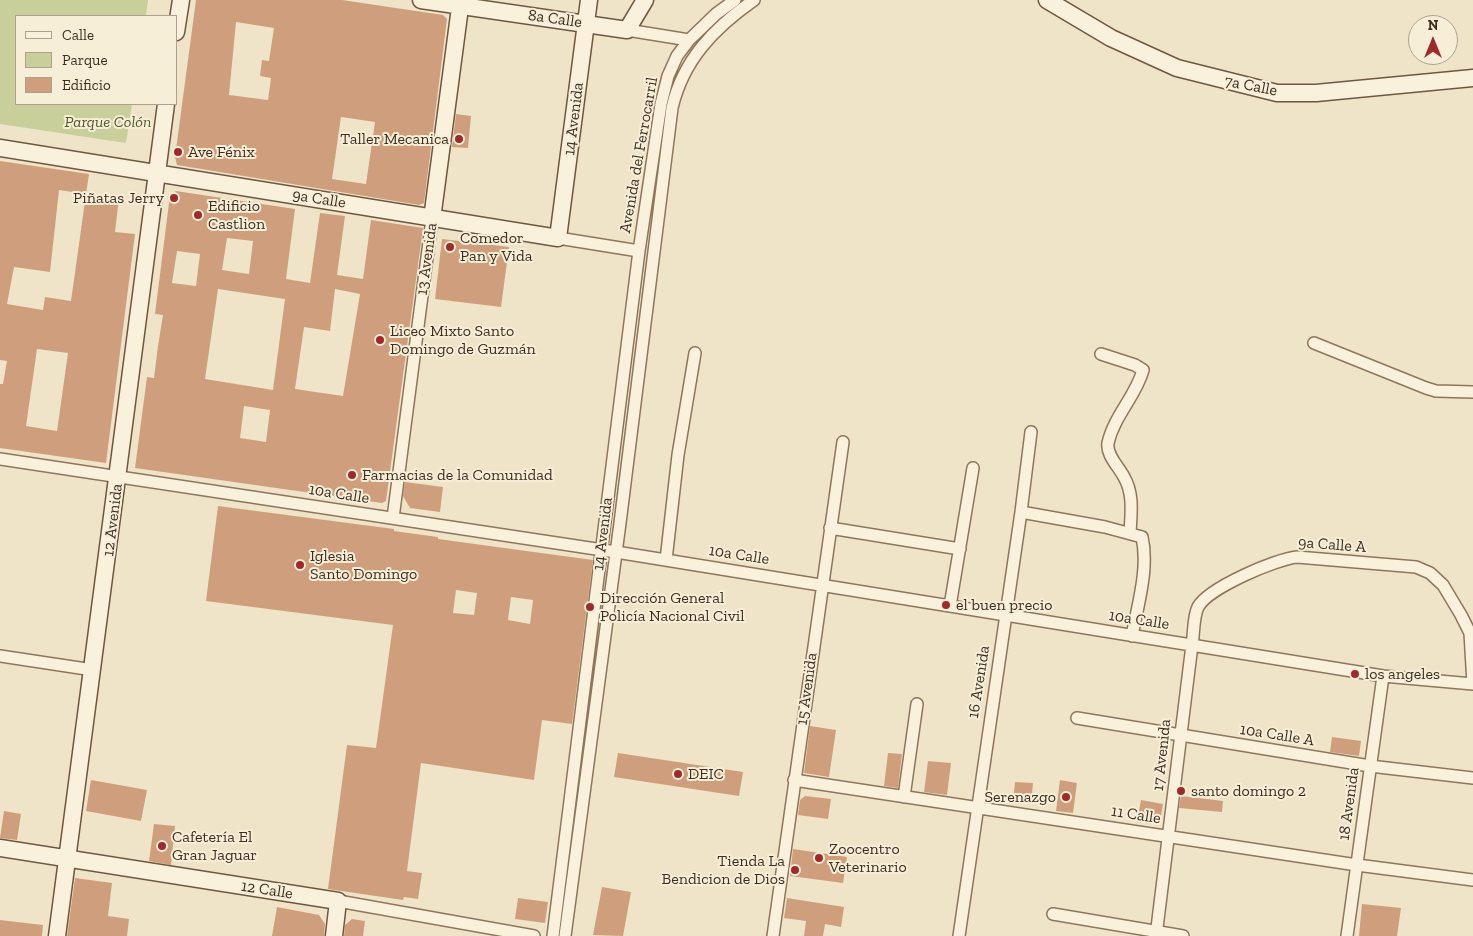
<!DOCTYPE html>
<html>
<head>
<meta charset="utf-8">
<style>
  body { margin:0 }
  #map { position:relative; width:1473px; height:936px; overflow:hidden; background:#f0e4c8; font-family:"Zilla Slab",serif }
  canvas { display:block }
  .legend { position:absolute; left:15px; top:15px; width:162px; height:90px; box-sizing:border-box; background:#f7eed8; border:1px solid #ada18e; margin:0; padding:6px 9px; list-style:none; font-size:15px; color:#3d2e20 }
  .legend li { display:flex; align-items:center; gap:10px; height:25px }
  .legend b { width:25px; border:1px solid #ada18e }
  .north { position:absolute; left:1408px; top:15px; width:50px; height:50px; box-sizing:border-box; background:#f7eed8; border:1px solid #ada18e; border-radius:50%; rotate:0deg; font-size:14px; font-weight:700; line-height:20px; text-align:center; color:#3d2e20 }
  .north::after { content:''; display:block; margin:auto; width:18px; height:22px; background:#9e2a2b; clip-path:polygon(50% 0,100% 100%,50% 72%,0 100%) }
</style>
</head>
<body>
<div id="map">
<canvas width="1473" height="936"></canvas>
<ul class="legend">
<li><b style="height:6px;background:#faf1dc"></b>Calle</li>
<li><b style="height:14px;background:#c9cf9b"></b>Parque</li>
<li><b style="height:14px;background:#cf9f7d"></b>Edificio</li>
</ul>
<div class="north">N</div>
</div>
<script>
const context = document.querySelector('canvas').getContext('2d');
context.lineJoin = 'round';
function fillPath(path, color) { context.fillStyle = color; context.fill(path, 'evenodd'); }
function trace(path, color, width, dash) { context.strokeStyle = color; context.lineWidth = width; context.lineCap = dash ? 'butt' : 'round'; context.setLineDash(dash || []); context.stroke(path); }
function label(font, color, halo, rows, align = 'center') {
  context.font = font + ' "Zilla Slab",serif'; context.lineWidth = 4; context.setLineDash([]); context.textBaseline = 'middle'; context.strokeStyle = halo; context.fillStyle = color; for (const [text, x, y, turn = 0] of rows) {
    context.save(); context.translate(x, y); context.rotate((+turn || 0) * Math.PI / 180); context.textAlign = isNaN(turn) ? turn : align; if (halo) context.strokeText(text, 0, 0); context.fillText(text, 0, 0); context.restore();
  }
}
fillPath(new Path2D(`
  M 0,0 L 148,0 L 146,16 L 16,16 L 16,104 L 132,104 L 126,143 L 0,124 Z`), '#c9cf9b');
fillPath(new Path2D(`
  M 196,0 L 342,0 L 443,15 L 447,19 L 424,203 L 419,205 L 177,165 L 175,157 ZM 236,22 L 274,28 L 269,61 L 262,60 L 260,76 L 271,78 L 268,100 L 229,95 ZM 341,117 L 375,122 L 366,184 L 332,179 Z
  M 456,114 L 471,116 L 468,148 L 452,147 Z
  M 0,161 L 89,174 L 86,194 L 119,198 L 115,232 L 135,234 L 106,463 L 0,448 L 0,384 L 3,384 L 7,361 L 0,360 ZM 59,190 L 86,194 L 71,301 L 45,297 L 43,310 L 7,304 L 14,267 L 50,272 ZM 37,349 L 68,353 L 57,431 L 26,426 Z
  M 176,191 L 295,209 L 286,279 L 310,283 L 320,213 L 345,216 L 337,275 L 363,279 L 371,220 L 423,228 L 386,501 L 382,503 L 135,468 L 147,377 L 154,378 L 158,346 L 163,315 L 155,314 L 170,195 ZM 227,238 L 253,241 L 249,274 L 222,270 ZM 177,251 L 200,254 L 196,286 L 172,283 ZM 218,289 L 285,299 L 273,390 L 205,379 ZM 335,289 L 360,294 L 343,396 L 295,389 L 304,327 L 330,331 ZM 244,406 L 270,410 L 266,442 L 240,438 Z
  M 442,239 L 509,247 L 501,307 L 435,299 Z
  M 405,482 L 443,487 L 440,512 L 410,508 L 403,496 Z
  M 218,506 L 394,529 L 394,531 L 438,537 L 438,539 L 593,560 L 572,724 L 542,720 L 534,780 L 421,763 L 407,871 L 422,873 L 418,899 L 404,897 L 403,900 L 328,889 L 347,745 L 376,748 L 393,625 L 206,601 ZM 456,590 L 477,593 L 474,615 L 453,613 ZM 511,597 L 533,600 L 530,624 L 508,620 Z
  M 810,726 L 836,730 L 829,777 L 804,773 Z
  M 1332,737 L 1361,741 L 1359,756 L 1330,752 Z
  M 618,753 L 743,772 L 739,796 L 614,777 Z
  M 888,753 L 902,754 L 898,788 L 884,786 Z
  M 928,761 L 951,763 L 947,795 L 924,792 Z
  M 91,780 L 147,790 L 141,821 L 86,811 Z
  M 1060,780 L 1077,783 L 1073,813 L 1056,811 Z
  M 1015,782 L 1033,783 L 1031,804 L 1013,803 Z
  M 805,796 L 831,799 L 828,819 L 798,815 L 800,800 Z
  M 1181,796 L 1223,801 L 1222,812 L 1179,808 Z
  M 1141,800 L 1163,804 L 1160,822 L 1151,824 L 1137,822 Z
  M 4,811 L 21,814 L 17,840 L 0,838 Z
  M 154,824 L 175,826 L 171,865 L 149,861 Z
  M 793,849 L 847,857 L 843,883 L 790,876 Z
  M 75,878 L 112,883 L 108,916 L 129,919 L 127,936 L 67,936 Z
  M 602,887 L 631,892 L 623,936 L 593,935 Z
  M 518,898 L 548,902 L 545,923 L 515,919 Z
  M 787,898 L 844,907 L 841,927 L 825,924 L 823,936 L 804,936 L 806,921 L 784,918 Z
  M 1362,904 L 1401,908 L 1397,936 L 1359,936 Z
  M 277,907 L 319,915 L 325,924 L 324,936 L 272,936 Z
  M 352,919 L 365,921 L 363,936 L 344,936 L 345,925 Z
  M 0,920 L 43,925 L 42,936 L 0,936 Z`), '#cf9f7d');
const street = new Path2D(`
  M 627,30 L 689,40
  M 558,238 L 639,251
  M 1314,343 L 1426,388 L 1436,391 L 1473,392
  M 1101,354 L 1135,365 L 1143,370 C 1136,396 1114,416 1108,443 C 1106,455 1119,467 1124,477 C 1134,494 1131,514 1130,533
  M 0,459 L 616,552 L 1383,676 L 1473,684
  M 1021,512 L 1105,527 L 1142,537 C 1149,568 1138,604 1132,636
  M 393,518 L 432,219
  M 830,528 L 960,549
  M 666,560 L 678,455 L 695,353
  M 950,606 L 973,468
  M 0,656 L 93,670
  M 1077,718 L 1370,766 L 1473,778
  M 794,780 L 1357,865 L 1473,880
  M 904,797 L 917,704
  M 338,901 L 534,936
  M 1053,914 L 1183,936
  M 553,936 L 639,251 L 661,104 L 668,76 L 677,56 L 689,40 L 716,14 L 735,0
  M 565,936 L 620,523 L 672,108 C 683,60 714,28 754,0
  M 773,936 L 843,442
  M 959,936 L 1021,512 L 1031,432
  M 1156,936 L 1192,645 C 1194,634 1193,617 1198,607 C 1208,588 1276,559 1297,557 L 1416,567 L 1430,573 L 1443,585 L 1461,615 L 1470,633 L 1473,684
  M 1347,936 L 1383,676`);
const secondary = new Path2D(`
  M 421,0 L 627,30 L 645,0
  M 1047,0 L 1111,38 L 1177,68 L 1277,93 L 1316,93 L 1473,78
  M 176,32 L 181,0
  M 0,148 L 558,238 L 589,0
  M 432,219 L 461,0
  M 0,848 L 338,901 L 334,936
  M 57,936 L 166,104`);
trace(street, '#8d765c', 14);
trace(secondary, '#6f573f', 19);
trace(street, '#faf1dc', 11);
trace(secondary, '#faf1dc', 16);
for (const [x, y, r, color] of [
  [459,139,5,"#9e2a2b"],
  [178,152,5,"#9e2a2b"],
  [174,198,5,"#9e2a2b"],
  [198,215,5,"#9e2a2b"],
  [450,247,5,"#9e2a2b"],
  [380,340,5,"#9e2a2b"],
  [352,475,5,"#9e2a2b"],
  [300,565,5,"#9e2a2b"],
  [946,605,5,"#9e2a2b"],
  [590,607,5,"#9e2a2b"],
  [1355,674,5,"#9e2a2b"],
  [678,774,5,"#9e2a2b"],
  [1181,791,5,"#9e2a2b"],
  [1066,797,5,"#9e2a2b"],
  [162,846,5,"#9e2a2b"],
  [819,858,5,"#9e2a2b"],
  [795,870,5,"#9e2a2b"]
]) { const dot = new Path2D(); dot.arc(x, y, r, 0, 2 * Math.PI); context.fillStyle = color; context.fill(dot); trace(dot, '#f7eed8', 2); }
label('16px', '#3d2e20', '#f7eed8', [
  ["8a Calle",555,19,8],
  ["7a Calle",1251,86,11],
  ["14 Avenida",574,119,-83],
  ["Avenida del Ferrocarril",639,155,-80],
  ["9a Calle",319,199,9],
  ["13 Avenida",427,259,-82],
  ["10a Calle",339,494,9],
  ["12 Avenida",113,520,-83],
  ["14 Avenida",603,534,-83],
  ["9a Calle A",1332,545,4],
  ["10a Calle",739,555,9],
  ["10a Calle",1139,620,9],
  ["16 Avenida",979,682,-81],
  ["15 Avenida",807,689,-82],
  ["10a Calle A",1277,735,9],
  ["17 Avenida",1162,755,-84],
  ["18 Avenida",1349,804,-82],
  ["11 Calle",1136,815,9],
  ["12 Calle",267,890,9]
]);
label('italic 16px', '#4d5a26', '#f7eed8', [
  ["Parque Colón",108,122]
]);
label('16px', '#3d2e20', '#f7eed8', [
  ["Taller Mecanica",449,139,"right"],
  ["Ave Fénix",188,152],
  ["Piñatas Jerry",164,198,"right"],
  ["Edificio",208,206],
  ["Castlion",208,224],
  ["Comedor",460,238],
  ["Pan y Vida",460,256],
  ["Liceo Mixto Santo",390,331],
  ["Domingo de Guzmán",390,349],
  ["Farmacias de la Comunidad",362,475],
  ["Iglesia",310,556],
  ["Santo Domingo",310,574],
  ["Dirección General",600,598],
  ["Policía Nacional Civil",600,616],
  ["el buen precio",956,605],
  ["los angeles",1365,674],
  ["DEIC",688,774],
  ["santo domingo 2",1191,791],
  ["Serenazgo",1056,797,"right"],
  ["Cafetería El",172,837],
  ["Gran Jaguar",172,855],
  ["Zoocentro",829,849],
  ["Veterinario",829,867],
  ["Tienda La",785,861,"right"],
  ["Bendicion de Dios",785,879,"right"]
], 'left');
</script>
</body>
</html>
